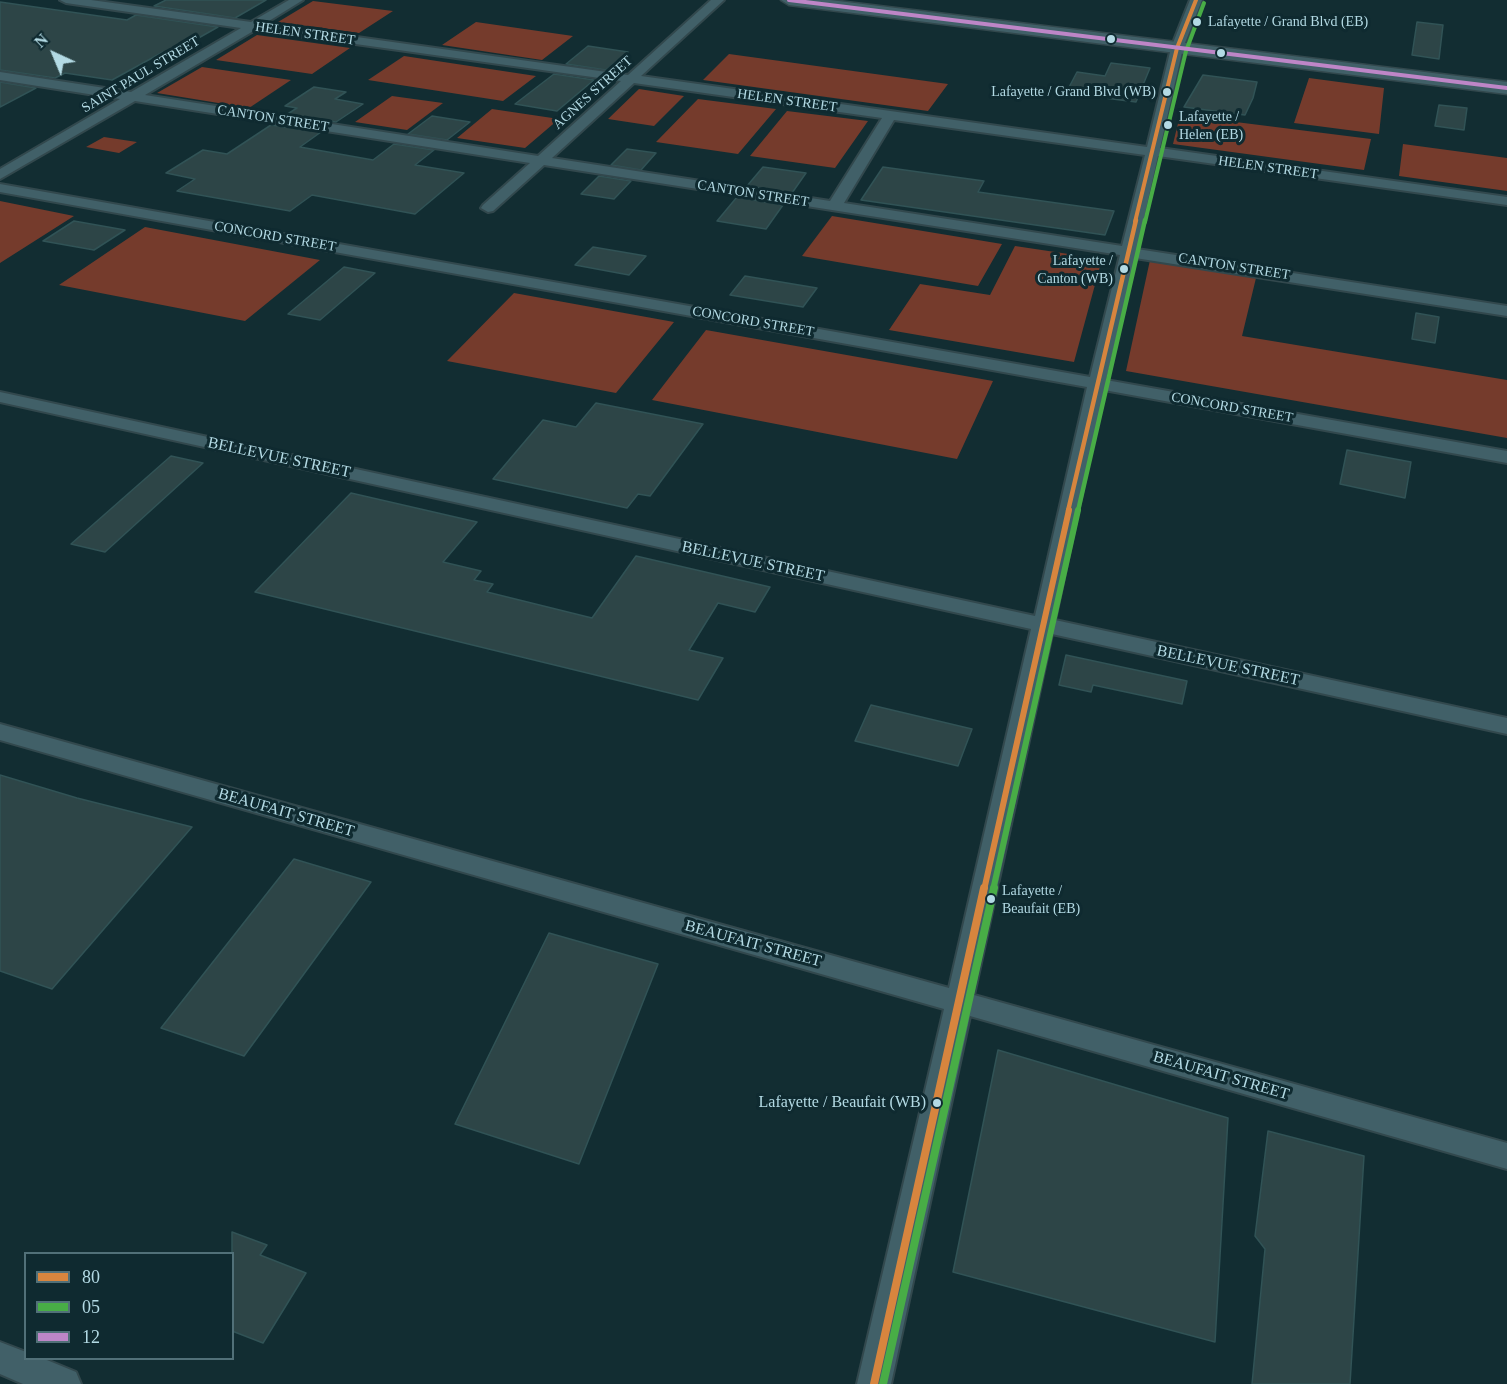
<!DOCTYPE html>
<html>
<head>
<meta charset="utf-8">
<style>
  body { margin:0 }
  #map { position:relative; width:1507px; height:1384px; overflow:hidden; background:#122d32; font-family:"Times New Roman",serif }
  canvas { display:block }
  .legend { position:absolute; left:24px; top:1252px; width:210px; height:108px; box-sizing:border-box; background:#0f2a30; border:2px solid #517078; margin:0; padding:8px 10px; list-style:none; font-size:18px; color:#b3dae4 }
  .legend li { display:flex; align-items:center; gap:12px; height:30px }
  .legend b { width:30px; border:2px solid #517078 }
  .north { position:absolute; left:24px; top:24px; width:60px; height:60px; -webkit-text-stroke:4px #0f2a30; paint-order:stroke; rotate:316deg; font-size:16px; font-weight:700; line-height:24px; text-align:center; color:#b3dae4 }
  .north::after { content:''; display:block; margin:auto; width:21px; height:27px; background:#b3dae4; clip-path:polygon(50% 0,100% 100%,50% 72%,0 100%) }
</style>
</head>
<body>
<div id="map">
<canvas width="1507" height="1384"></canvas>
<ul class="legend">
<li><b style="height:8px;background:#d7853e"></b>80</li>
<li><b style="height:8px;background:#48ad46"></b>05</li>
<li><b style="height:8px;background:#be86c7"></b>12</li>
</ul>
<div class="north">N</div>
</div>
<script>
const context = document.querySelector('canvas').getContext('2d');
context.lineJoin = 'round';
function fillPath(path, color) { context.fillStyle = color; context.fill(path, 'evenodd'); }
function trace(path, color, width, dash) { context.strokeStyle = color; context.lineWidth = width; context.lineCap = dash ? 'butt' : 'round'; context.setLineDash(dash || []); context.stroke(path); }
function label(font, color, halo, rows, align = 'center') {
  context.font = font + ' "Times New Roman",serif'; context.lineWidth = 6; context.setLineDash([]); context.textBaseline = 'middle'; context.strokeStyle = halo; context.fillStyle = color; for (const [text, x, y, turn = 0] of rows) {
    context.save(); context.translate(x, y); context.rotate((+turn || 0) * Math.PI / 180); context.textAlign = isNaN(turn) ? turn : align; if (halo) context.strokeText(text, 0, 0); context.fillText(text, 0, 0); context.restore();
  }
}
fillPath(new Path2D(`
  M 313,1 L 393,11 L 359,33 L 278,22 Z
  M 476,22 L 573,36 L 542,60 L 442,45 Z
  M 257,35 L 350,48 L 312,74 L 216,60 Z
  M 729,54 L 948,84 L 928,111 L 703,80 Z
  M 404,56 L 536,76 L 503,101 L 368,80 Z
  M 202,67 L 291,80 L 249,108 L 157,93 Z
  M 1309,78 L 1384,88 L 1379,134 L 1294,123 Z
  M 639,89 L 684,96 L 654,126 L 608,119 Z
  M 392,96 L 443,103 L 407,130 L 355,122 Z
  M 698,99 L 776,109 L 738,154 L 656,142 Z
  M 492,109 L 559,119 L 525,148 L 457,138 Z
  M 787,111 L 868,121 L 835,168 L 750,156 Z
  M 1180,115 L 1371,139 L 1364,170 L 1173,144 Z
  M 104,137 L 137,142 L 119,153 L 86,147 Z
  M 1403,144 L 1507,158 L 1507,191 L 1399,176 Z
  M 0,201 L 74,216 L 0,263 Z
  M 832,216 L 1002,244 L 978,286 L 802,256 Z
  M 145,227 L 320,260 L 245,321 L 59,285 Z
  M 1015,246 L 1102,259 L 1074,362 L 889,330 L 920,284 L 990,295 Z
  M 1150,260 L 1256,278 L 1242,336 L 1507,380 L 1507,438 L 1126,371 Z
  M 514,293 L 674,322 L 616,393 L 447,361 Z
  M 706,330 L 993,381 L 957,459 L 652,400 Z`), '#753b2c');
const building = new Path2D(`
  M 166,0 L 266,0 L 235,18 L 154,6 Z
  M 0,2 L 127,20 L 136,15 L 218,27 L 172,53 L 163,52 L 112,80 L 65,73 L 55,78 L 0,70 Z
  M 1417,22 L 1443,25 L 1439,59 L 1412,55 Z
  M 588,46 L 628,52 L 606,70 L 566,64 Z
  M 1111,63 L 1150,68 L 1136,102 L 1066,93 L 1077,72 L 1105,76 Z
  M 554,74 L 594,80 L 557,111 L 515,104 Z
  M 1203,75 L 1257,82 L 1253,98 L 1245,115 L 1184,107 Z
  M 0,82 L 36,88 L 0,107 Z
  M 314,87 L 346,92 L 335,99 L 363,104 L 336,122 L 286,115 L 297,108 L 285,106 Z
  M 1439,105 L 1467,108 L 1464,130 L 1435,126 Z
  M 432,116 L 470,122 L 447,140 L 408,134 Z
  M 271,125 L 321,132 L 300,147 L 373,160 L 394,144 L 434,150 L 415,165 L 464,173 L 415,214 L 312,195 L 290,211 L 177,191 L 195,179 L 166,173 L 203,150 L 227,154 Z
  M 627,149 L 656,153 L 641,170 L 611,165 Z
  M 763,167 L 806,173 L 792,193 L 747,186 Z
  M 883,167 L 984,181 L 978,192 L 1114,211 L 1105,235 L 861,200 Z
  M 599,176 L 631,181 L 614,199 L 581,194 Z
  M 737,197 L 783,205 L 766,229 L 717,221 Z
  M 74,221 L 125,230 L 94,250 L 43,241 Z
  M 593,247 L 646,256 L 629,275 L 575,265 Z
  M 344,267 L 375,273 L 320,320 L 288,314 Z
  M 745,276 L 817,288 L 803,307 L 730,295 Z
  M 1416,313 L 1439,317 L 1435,343 L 1412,339 Z
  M 596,403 L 703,424 L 650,496 L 638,494 L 627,508 L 493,479 L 543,420 L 576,427 Z
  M 1347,450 L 1411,462 L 1405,498 L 1340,484 Z
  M 171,456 L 203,463 L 105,552 L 71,544 Z
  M 351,493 L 477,522 L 443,562 L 481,571 L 474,580 L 493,584 L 487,592 L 592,618 L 636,556 L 770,587 L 755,612 L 718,603 L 689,650 L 723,658 L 698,700 L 255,592 Z
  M 1066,655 L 1187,681 L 1182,704 L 1093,685 L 1091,692 L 1059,685 Z
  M 871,705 L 972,729 L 958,766 L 855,741 Z
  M 0,775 L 77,798 L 192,827 L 52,989 L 0,971 Z
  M 294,859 L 371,882 L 244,1056 L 161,1028 Z
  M 549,933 L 658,964 L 579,1164 L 455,1124 Z
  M 998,1050 L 1228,1118 L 1215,1342 L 953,1272 Z
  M 1268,1131 L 1364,1156 L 1350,1384 L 1252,1384 L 1265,1249 L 1255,1236 Z
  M 232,1232 L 267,1245 L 260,1255 L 306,1273 L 263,1343 L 232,1331 Z`);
fillPath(building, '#2d4547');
trace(building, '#315356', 1.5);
const minor = new Path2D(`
  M 60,0 L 91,0 L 251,22 L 289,0 L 303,0 L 264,24 L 628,75 L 711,0 L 724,0 L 641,76 L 1147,147 L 1171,48 L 1190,0 L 1202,0 L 1183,48 L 1160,148 L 1507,197 L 1507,205 L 1158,156 L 1137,249 L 1507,306 L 1507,316 L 1135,258 L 1106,380 L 1507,451 L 1507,463 L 1104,390 L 1055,620 L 1507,718 L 1507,734 L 1052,634 L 974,995 L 1507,1143 L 1507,1169 L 970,1016 L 891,1384 L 857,1384 L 944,1009 L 0,740 L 0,724 L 949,988 L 1031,629 L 0,402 L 0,392 L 1035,616 L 1087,387 L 0,192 L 0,184 L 1090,377 L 1120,255 L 544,165 L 493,211 L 488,212 L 481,208 L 483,205 L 530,163 L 135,101 L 0,179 L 0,169 L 120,99 L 0,80 L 0,72 L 131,92 L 241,28 L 66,3 ZM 255,30 L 621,81 L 538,156 L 145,95 ZM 634,83 L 882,118 L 830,201 L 552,158 ZM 894,120 L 1145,155 L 1122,246 L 844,203 Z
  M 0,1342 L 26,1352 L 26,1358 L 42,1358 L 76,1372 L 81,1384 L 23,1384 L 0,1374 Z`);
const secondary = new Path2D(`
  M 781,0 L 830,0 L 1507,82 L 1507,94 L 789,5 Z`);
trace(minor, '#32484d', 4);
trace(secondary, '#32484d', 3);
fillPath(minor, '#416068');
fillPath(secondary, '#416068');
trace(new Path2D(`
  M 1135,222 L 1177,48 L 1196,0`), '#d7853e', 4);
trace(new Path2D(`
  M 1068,511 L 1136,220`), '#d7853e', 4.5);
trace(new Path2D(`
  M 984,890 L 1069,510`), '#d7853e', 6);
trace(new Path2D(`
  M 874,1384 L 984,888`), '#d7853e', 8);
trace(new Path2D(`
  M 1145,222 L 1186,51 L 1204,3`), '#48ad46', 4);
trace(new Path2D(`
  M 1078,511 L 1145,220`), '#48ad46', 4.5);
trace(new Path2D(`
  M 993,890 L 1078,510`), '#48ad46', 6);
trace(new Path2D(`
  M 883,1384 L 994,888`), '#48ad46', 8);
trace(new Path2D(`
  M 789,0 L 1507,88`), '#be86c7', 4);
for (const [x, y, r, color] of [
  [1197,22,5,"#b3dae4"],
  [1111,39,5,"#b3dae4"],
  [1221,53,5,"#b3dae4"],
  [1167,92,5,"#b3dae4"],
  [1168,125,5,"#b3dae4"],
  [1124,269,5,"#b3dae4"],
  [991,899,5,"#b3dae4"],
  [937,1103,5,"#b3dae4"]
]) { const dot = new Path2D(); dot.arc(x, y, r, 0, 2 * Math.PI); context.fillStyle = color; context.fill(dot); trace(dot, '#0f2a30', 2); }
label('14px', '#b3dae4', '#0f2a30', [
  ["Lafayette / Grand Blvd (EB)",1208,22],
  ["Lafayette / Grand Blvd (WB)",1156,92,"right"],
  ["Lafayette /",1179,117],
  ["Helen (EB)",1179,135],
  ["Lafayette /",1113,261,"right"],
  ["Canton (WB)",1113,279,"right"],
  ["Lafayette /",1002,891],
  ["Beaufait (EB)",1002,909]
], 'left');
label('14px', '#b3dae4', '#0f2a30', [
  ["HELEN STREET",305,34,8],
  ["SAINT PAUL STREET",141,75,-31],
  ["AGNES STREET",593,93,-42],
  ["HELEN STREET",787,101,8],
  ["CANTON STREET",273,119,9],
  ["HELEN STREET",1268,168,8],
  ["CANTON STREET",753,194,9],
  ["CONCORD STREET",275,237,10],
  ["CANTON STREET",1234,267,9],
  ["CONCORD STREET",753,322,10],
  ["CONCORD STREET",1232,408,10]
]);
label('16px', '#b3dae4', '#0f2a30', [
  ["BELLEVUE STREET",279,458,12],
  ["BELLEVUE STREET",753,562,12],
  ["BELLEVUE STREET",1228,666,12],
  ["BEAUFAIT STREET",286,813,16],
  ["BEAUFAIT STREET",753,944,15],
  ["BEAUFAIT STREET",1221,1076,16]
]);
label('16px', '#b3dae4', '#0f2a30', [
  ["Lafayette / Beaufait (WB)",926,1103]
], 'right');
</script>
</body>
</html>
